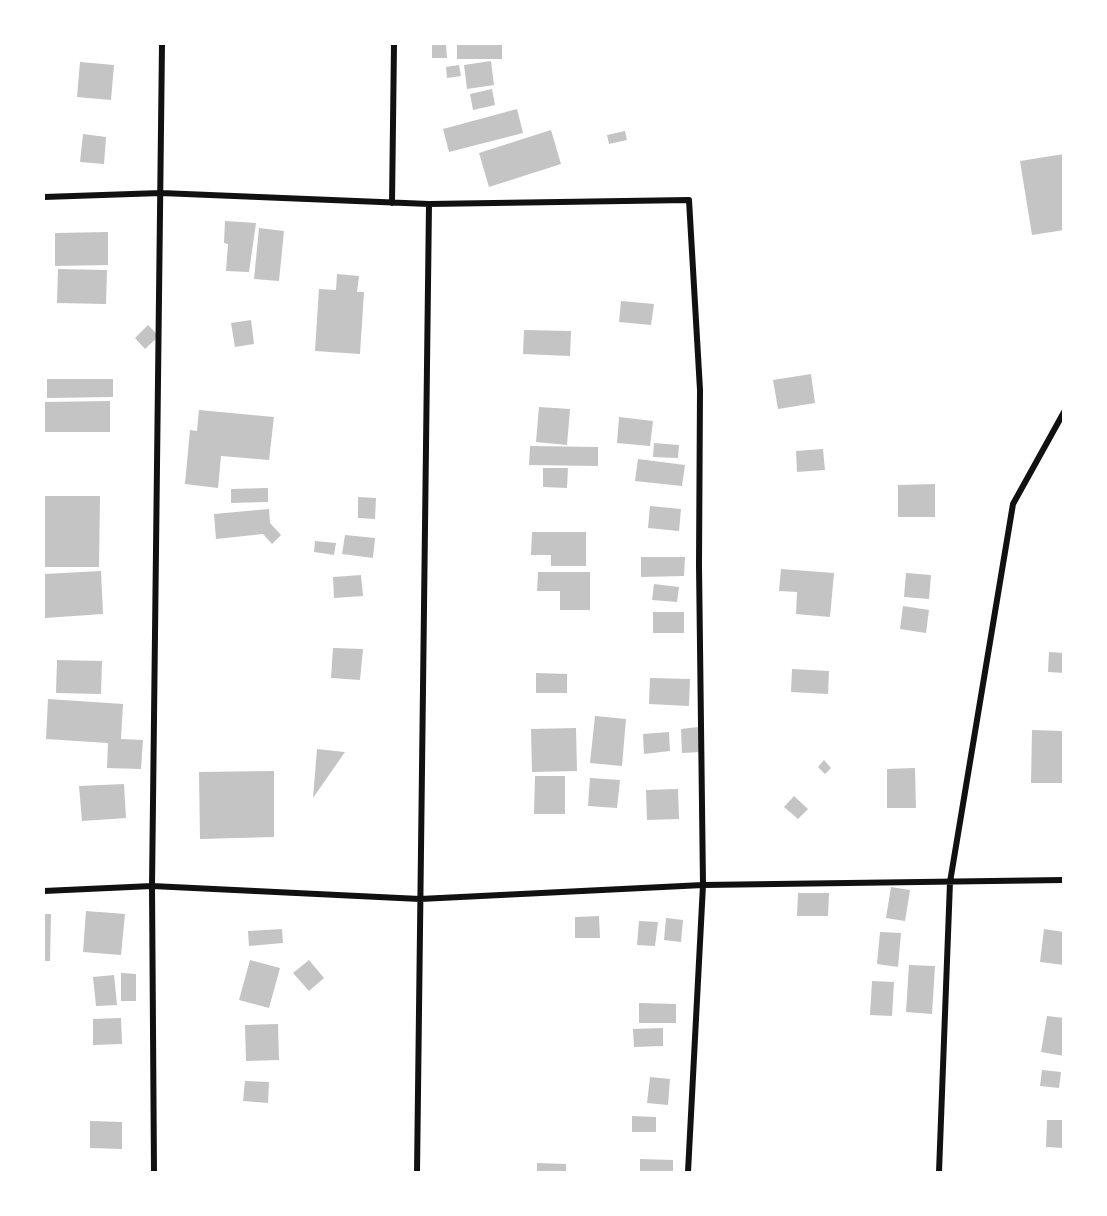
<!DOCTYPE html>
<html>
<head>
<meta charset="utf-8">
<style>
  body { margin:0 }
  #map { position:relative; width:1107px; height:1216px; overflow:hidden; background:#fff; font-family:"Fira Sans",sans-serif }
  canvas { display:block }
  .frame { position:absolute; inset:0; border:45px solid #fff; pointer-events:none }
</style>
</head>
<body>
<div id="map">
<canvas width="1107" height="1216"></canvas>
<div class="frame"></div>
</div>
<script>
const context = document.querySelector('canvas').getContext('2d');
context.lineJoin = 'round';
function fillPath(path, color) { context.fillStyle = color; context.fill(path, 'evenodd'); }
function trace(path, color, width, dash) { context.strokeStyle = color; context.lineWidth = width; context.lineCap = dash ? 'butt' : 'round'; context.setLineDash(dash || []); context.stroke(path); }
fillPath(new Path2D(`
  M 432,44 L 446,44 L 447,58 L 432,58 Z
  M 457,44 L 502,44 L 502,59 L 457,59 Z
  M 491,61 L 494,85 L 467,89 L 464,65 Z
  M 80,62 L 114,65 L 111,100 L 77,97 Z
  M 459,65 L 461,76 L 447,78 L 446,67 Z
  M 492,89 L 495,105 L 473,110 L 470,94 Z
  M 517,109 L 523,133 L 449,152 L 443,129 Z
  M 551,130 L 561,164 L 489,187 L 479,153 Z
  M 625,131 L 627,140 L 609,144 L 607,135 Z
  M 83,134 L 106,137 L 104,164 L 80,162 Z
  M 1064,154 L 1064,230 L 1032,235 L 1020,161 Z
  M 225,221 L 256,223 L 249,272 L 226,271 L 228,244 L 224,243 Z
  M 259,228 L 284,231 L 279,281 L 254,279 Z
  M 108,232 L 108,265 L 55,266 L 55,233 Z
  M 58,269 L 107,270 L 106,304 L 57,303 Z
  M 337,274 L 359,276 L 357,292 L 364,292 L 360,354 L 315,351 L 319,289 L 336,290 Z
  M 621,301 L 654,304 L 651,325 L 619,322 Z
  M 251,320 L 254,344 L 235,347 L 231,323 Z
  M 148,325 L 159,336 L 145,349 L 135,338 Z
  M 524,330 L 571,331 L 570,356 L 523,354 Z
  M 811,374 L 815,403 L 778,409 L 773,380 Z
  M 47,379 L 113,379 L 113,397 L 47,398 Z
  M 110,401 L 110,432 L 44,432 L 44,402 Z
  M 539,407 L 570,409 L 567,445 L 536,442 Z
  M 199,410 L 274,417 L 269,460 L 221,456 L 218,488 L 185,484 L 190,430 L 197,431 Z
  M 619,417 L 653,421 L 650,446 L 617,443 Z
  M 654,443 L 679,445 L 678,458 L 653,457 Z
  M 530,446 L 598,447 L 598,466 L 529,465 Z
  M 823,449 L 825,470 L 797,472 L 796,451 Z
  M 638,459 L 685,465 L 682,486 L 635,481 Z
  M 543,468 L 568,468 L 567,488 L 543,487 Z
  M 935,484 L 935,517 L 898,517 L 898,485 Z
  M 268,488 L 268,502 L 231,503 L 231,489 Z
  M 44,496 L 100,496 L 99,567 L 44,567 Z
  M 358,497 L 376,498 L 375,519 L 358,518 Z
  M 650,506 L 681,509 L 679,531 L 648,528 Z
  M 269,509 L 270,523 L 281,535 L 272,544 L 263,534 L 216,539 L 214,514 Z
  M 532,532 L 586,532 L 586,566 L 551,566 L 551,555 L 531,555 Z
  M 345,535 L 375,538 L 373,558 L 342,554 Z
  M 315,541 L 336,543 L 334,555 L 314,552 Z
  M 641,557 L 685,557 L 684,576 L 641,577 Z
  M 781,569 L 834,573 L 830,617 L 796,614 L 797,592 L 779,591 Z
  M 101,571 L 103,614 L 45,618 L 44,574 Z
  M 538,572 L 590,572 L 590,610 L 560,610 L 560,591 L 537,591 Z
  M 906,573 L 931,575 L 929,599 L 904,597 Z
  M 361,575 L 363,596 L 334,598 L 333,577 Z
  M 654,584 L 679,587 L 677,602 L 652,600 Z
  M 903,606 L 929,610 L 926,633 L 900,629 Z
  M 653,612 L 684,612 L 684,633 L 653,633 Z
  M 333,648 L 363,649 L 360,680 L 331,678 Z
  M 1049,652 L 1064,653 L 1064,673 L 1048,672 Z
  M 57,660 L 102,661 L 101,694 L 56,693 Z
  M 792,669 L 829,671 L 828,694 L 791,692 Z
  M 536,673 L 567,674 L 567,693 L 536,693 Z
  M 650,678 L 690,679 L 689,706 L 649,704 Z
  M 48,699 L 123,704 L 121,739 L 143,740 L 141,769 L 107,768 L 108,743 L 46,739 Z
  M 595,716 L 626,719 L 622,766 L 590,763 Z
  M 698,727 L 700,752 L 682,753 L 681,729 Z
  M 576,728 L 577,771 L 532,772 L 531,729 Z
  M 1032,730 L 1064,731 L 1063,783 L 1031,783 Z
  M 669,732 L 670,751 L 644,754 L 643,734 Z
  M 317,749 L 345,752 L 313,798 Z
  M 824,760 L 831,768 L 825,774 L 818,767 Z
  M 915,768 L 916,808 L 887,808 L 887,769 Z
  M 274,771 L 274,837 L 200,839 L 199,772 Z
  M 535,776 L 565,776 L 565,814 L 534,814 Z
  M 590,778 L 620,780 L 617,808 L 588,806 Z
  M 124,784 L 126,818 L 82,821 L 79,786 Z
  M 678,789 L 679,819 L 647,820 L 646,790 Z
  M 794,796 L 808,809 L 798,819 L 784,807 Z
  M 891,887 L 910,890 L 905,921 L 886,918 Z
  M 798,893 L 829,893 L 828,916 L 797,916 Z
  M 86,911 L 125,914 L 121,955 L 83,952 Z
  M 44,914 L 51,914 L 50,961 L 44,961 Z
  M 599,916 L 600,938 L 575,938 L 575,917 Z
  M 666,918 L 683,920 L 681,942 L 664,940 Z
  M 639,921 L 658,922 L 655,946 L 637,945 Z
  M 282,929 L 283,943 L 249,946 L 248,931 Z
  M 1044,929 L 1064,932 L 1064,965 L 1040,962 Z
  M 880,932 L 901,933 L 898,967 L 877,964 Z
  M 250,960 L 280,968 L 269,1008 L 239,1000 Z
  M 309,960 L 324,978 L 309,991 L 293,973 Z
  M 909,965 L 935,966 L 932,1014 L 906,1012 Z
  M 121,973 L 136,974 L 136,1001 L 121,1001 Z
  M 114,975 L 117,1005 L 96,1006 L 93,977 Z
  M 872,981 L 894,982 L 892,1016 L 870,1015 Z
  M 639,1003 L 676,1004 L 676,1023 L 639,1023 Z
  M 1047,1016 L 1064,1018 L 1064,1056 L 1041,1052 Z
  M 121,1018 L 122,1044 L 93,1045 L 93,1019 Z
  M 278,1024 L 279,1060 L 246,1061 L 245,1025 Z
  M 663,1028 L 663,1046 L 634,1047 L 633,1029 Z
  M 1042,1070 L 1061,1072 L 1059,1088 L 1040,1086 Z
  M 650,1077 L 670,1079 L 668,1105 L 647,1103 Z
  M 245,1081 L 269,1082 L 268,1103 L 243,1101 Z
  M 632,1116 L 656,1117 L 656,1132 L 632,1132 Z
  M 1047,1120 L 1064,1120 L 1064,1148 L 1046,1147 Z
  M 90,1121 L 122,1122 L 122,1149 L 90,1148 Z
  M 640,1159 L 673,1160 L 673,1172 L 640,1172 Z
  M 537,1163 L 566,1164 L 566,1172 L 537,1172 Z`), '#c4c4c4');
trace(new Path2D(`
  M 44,197 L 161,193 L 429,204 L 689,200 L 700,390 L 699,565 L 703,885 L 688,1172
  M 392,203 L 394,44
  M 44,891 L 152,886 L 420,899 L 703,885 L 1064,880
  M 154,1172 L 152,886 L 162,44
  M 417,1172 L 429,204
  M 939,1172 L 950,882 L 1013,504 L 1064,412`), '#111', 6);
</script>
</body>
</html>
